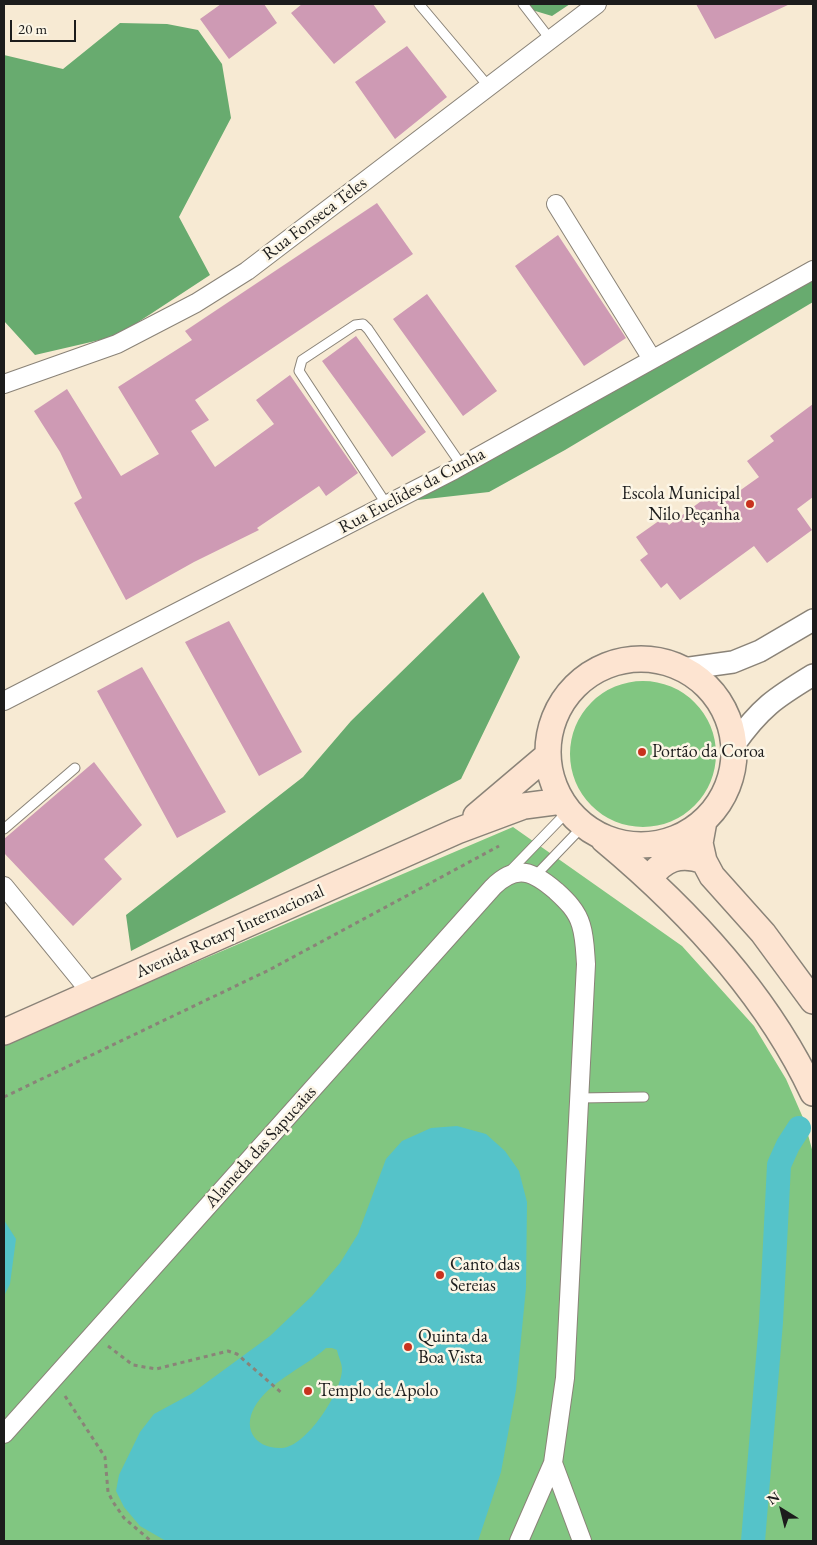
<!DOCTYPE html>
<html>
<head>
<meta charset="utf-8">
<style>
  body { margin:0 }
  #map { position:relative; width:817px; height:1545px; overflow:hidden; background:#f7ead3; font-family:"EB Garamond",serif }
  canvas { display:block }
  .frame { position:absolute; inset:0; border:5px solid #1c1c1c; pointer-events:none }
  .north { position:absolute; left:757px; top:1485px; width:50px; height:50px; -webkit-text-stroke:4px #fcf5e5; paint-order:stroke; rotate:324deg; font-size:14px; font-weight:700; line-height:20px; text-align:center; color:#1c1c1c }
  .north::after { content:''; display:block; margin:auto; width:18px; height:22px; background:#1c1c1c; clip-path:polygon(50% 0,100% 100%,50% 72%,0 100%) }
  .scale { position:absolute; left:10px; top:20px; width:66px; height:22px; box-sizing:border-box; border:2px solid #1c1c1c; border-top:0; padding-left:6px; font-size:15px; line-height:18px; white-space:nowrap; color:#1c1c1c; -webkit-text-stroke:4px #fcf5e5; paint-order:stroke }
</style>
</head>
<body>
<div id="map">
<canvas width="817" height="1545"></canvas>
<div class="frame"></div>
<div class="north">N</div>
<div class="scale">20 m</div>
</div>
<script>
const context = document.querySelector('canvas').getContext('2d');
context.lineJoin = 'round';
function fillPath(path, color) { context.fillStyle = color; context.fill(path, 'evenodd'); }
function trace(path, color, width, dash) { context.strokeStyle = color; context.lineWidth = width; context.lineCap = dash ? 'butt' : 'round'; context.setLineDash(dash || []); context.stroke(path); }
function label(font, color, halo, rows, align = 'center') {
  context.font = font + ' "EB Garamond",serif'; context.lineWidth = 5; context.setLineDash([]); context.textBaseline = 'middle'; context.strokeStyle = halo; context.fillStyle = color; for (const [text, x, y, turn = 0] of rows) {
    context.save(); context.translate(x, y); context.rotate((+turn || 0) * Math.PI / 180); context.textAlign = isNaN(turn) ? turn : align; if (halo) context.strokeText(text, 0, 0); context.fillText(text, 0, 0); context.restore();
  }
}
fillPath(new Path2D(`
  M570 754a73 73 0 1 1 146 0a73 73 0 1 1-146 0Z
  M 513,827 L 682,946 L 754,1026 L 786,1079 L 804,1120 L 813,1153 L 813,1541 L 4,1541 L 4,1044 Z`), '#81c681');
fillPath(new Path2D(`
  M 529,4 L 570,4 L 552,16 L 532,10 Z
  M 120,23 L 167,24 L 198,30 L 222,64 L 231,118 L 179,217 L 210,275 L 117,336 L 35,355 L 4,321 L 4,55 L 63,69 Z
  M 813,261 L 813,302 L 565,450 L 489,492 L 391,503 L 669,340 Z
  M 483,592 L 520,657 L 461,779 L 131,951 L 126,915 L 303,777 L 351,721 Z`), '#68ab6f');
fillPath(new Path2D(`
  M 457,1126 L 486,1134 L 505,1151 L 519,1171 L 527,1202 L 526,1288 L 516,1390 L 501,1472 L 478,1541 L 166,1541 L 140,1526 L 124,1507 L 116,1491 L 119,1475 L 140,1432 L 154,1414 L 191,1394 L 270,1336 L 312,1296 L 340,1263 L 358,1234 L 386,1159 L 402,1141 L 431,1128 ZM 326,1348 L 332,1348 L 337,1350 C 338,1356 342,1363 342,1369 C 342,1392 306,1447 282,1448 C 253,1449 241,1426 257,1403 C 275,1378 304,1368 326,1348 Z
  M 4,1220 L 16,1239 L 10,1284 L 4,1296 Z`), '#55c3c9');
trace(new Path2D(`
  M 753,1541 L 771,1322 L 779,1165 L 788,1145 L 799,1128`), '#55c3c9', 24);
fillPath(new Path2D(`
  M 221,4 L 264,4 L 277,23 L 229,59 L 200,19 Z
  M 302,4 L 373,4 L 386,22 L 334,64 L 291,13 Z
  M 696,4 L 790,4 L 715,39 Z
  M 407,46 L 447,97 L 395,139 L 355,82 Z
  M 377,203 L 413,254 L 195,400 L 209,420 L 191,431 L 215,467 L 274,424 L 256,400 L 290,375 L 358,473 L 326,496 L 319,486 L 257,528 L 259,530 L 194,562 L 126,600 L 74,503 L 82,498 L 60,452 L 34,411 L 67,389 L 121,476 L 159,454 L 118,387 L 192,340 L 185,331 Z
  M 558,235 L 626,338 L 584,366 L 515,266 Z
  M 427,294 L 497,391 L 463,416 L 393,319 Z
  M 356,336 L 426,432 L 392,457 L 322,361 Z
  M 813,404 L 813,497 L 797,509 L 812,530 L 767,563 L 754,546 L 680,600 L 667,583 L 661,588 L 640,560 L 648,554 L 636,537 L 663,518 L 669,525 L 720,487 L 728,499 L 759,477 L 747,461 L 774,441 L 770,436 Z
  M 229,621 L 302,752 L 259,776 L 185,642 Z
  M 142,667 L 226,812 L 177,838 L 97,691 Z
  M 94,762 L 142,825 L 104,859 L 122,879 L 73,926 L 4,853 L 4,839 Z`), '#ce9ab4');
const service = new Path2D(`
  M 419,4 L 489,87
  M 523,4 L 550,39
  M 387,505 L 299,371 L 302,360 L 355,325 L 363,324 L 368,329 L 462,466
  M 4,829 L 75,768
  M 509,872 L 569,810
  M 536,875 L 584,825
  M 579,1098 L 644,1097`);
const minor = new Path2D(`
  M 556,204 L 652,359
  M 4,384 L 117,344 L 196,303 L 247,271 L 597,4
  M 4,701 L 454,470 L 813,270
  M 4,886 L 92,994
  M 4,1434 L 493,887 C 517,863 534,872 556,891 C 567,901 577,911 581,925 C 585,938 585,951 586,964 L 565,1378 L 553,1463 L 519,1541
  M 553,1463 L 582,1541`);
const tertiary = new Path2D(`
  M 683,669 L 733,662 L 760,651 L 813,620
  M 734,745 C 760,708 775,698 813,675`);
const secondary = new Path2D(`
  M548 752a93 93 0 1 1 186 0a93 93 0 1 1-186 0Z
  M 476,816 L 548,755
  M 704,821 L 700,843 L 704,861 L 712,876 L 763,933 L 813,1001
  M 604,840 C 688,910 766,993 813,1093
  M 649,879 C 663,859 680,852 704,861
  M 4,1032 L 457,831 L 524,806 L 562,801`);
trace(service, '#8a8378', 11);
trace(minor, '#8a8378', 20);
trace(tertiary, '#8a8378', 24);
trace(secondary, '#8a8378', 28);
trace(new Path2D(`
  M 4,1097 L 269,970 L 499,846
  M 108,1346 L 133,1365 L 156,1369 L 228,1351 L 237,1354 L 283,1394
  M 65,1396 L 105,1457 L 108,1492 L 113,1502 L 124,1518 L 151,1541`), '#8a8378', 3, [4, 4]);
trace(service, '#fff', 9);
trace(minor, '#fff', 18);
trace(tertiary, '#fff', 21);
trace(secondary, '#fde4d1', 25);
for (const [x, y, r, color] of [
  [750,504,5,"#c8321e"],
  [642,752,5,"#c8321e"],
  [440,1275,5,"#c8321e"],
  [408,1347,5,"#c8321e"],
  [308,1391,5,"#c8321e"]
]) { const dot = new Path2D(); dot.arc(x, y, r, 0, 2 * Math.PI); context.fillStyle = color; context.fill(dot); trace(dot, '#fcf5e5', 2); }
label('18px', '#1c1c1c', '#fcf5e5', [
  ["Rua Fonseca Teles",315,219,-37],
  ["Rua Euclides da Cunha",412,491,-28],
  ["Avenida Rotary Internacional",230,932,-24],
  ["Alameda das Sapucaias",261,1147,-48]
]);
label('18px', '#1c1c1c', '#fcf5e5', [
  ["Escola Municipal",740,494,"right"],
  ["Nilo Peçanha",740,515,"right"],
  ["Portão da Coroa",652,752],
  ["Canto das",450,1265],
  ["Sereias",450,1286],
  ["Quinta da",418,1337],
  ["Boa Vista",418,1358],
  ["Templo de Apolo",318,1391]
], 'left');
</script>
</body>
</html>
